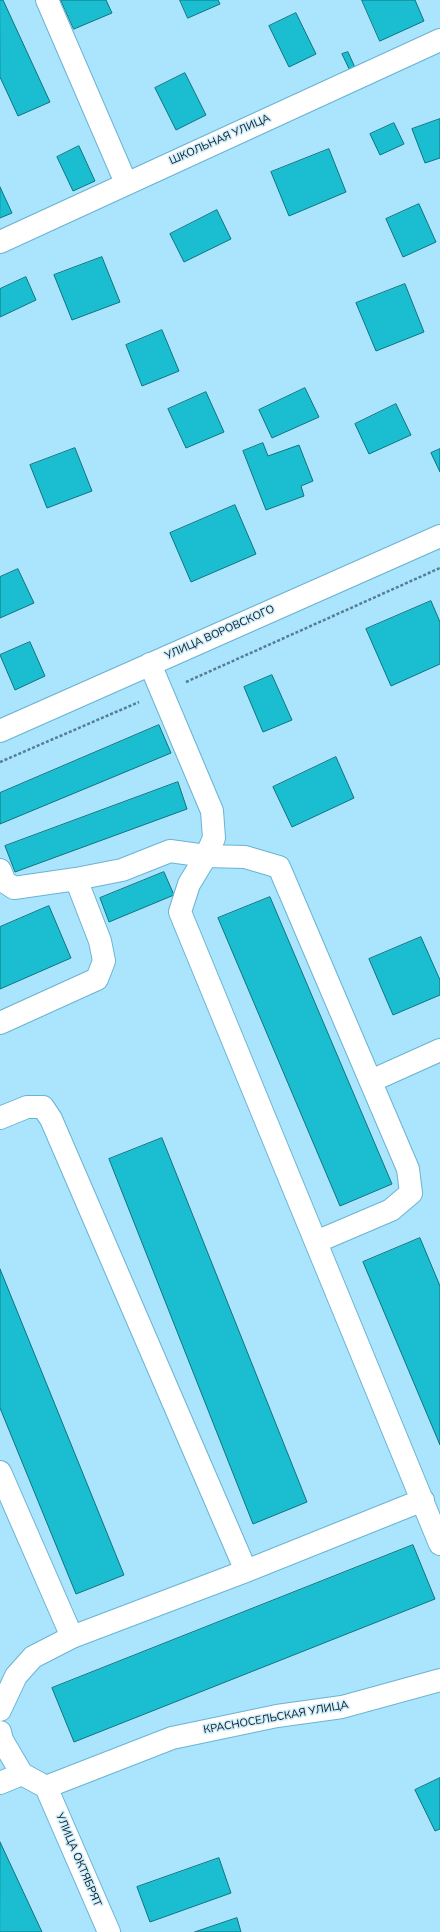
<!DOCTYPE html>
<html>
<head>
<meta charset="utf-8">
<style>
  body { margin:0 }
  canvas { display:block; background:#abe4fd }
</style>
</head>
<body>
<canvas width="440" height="1932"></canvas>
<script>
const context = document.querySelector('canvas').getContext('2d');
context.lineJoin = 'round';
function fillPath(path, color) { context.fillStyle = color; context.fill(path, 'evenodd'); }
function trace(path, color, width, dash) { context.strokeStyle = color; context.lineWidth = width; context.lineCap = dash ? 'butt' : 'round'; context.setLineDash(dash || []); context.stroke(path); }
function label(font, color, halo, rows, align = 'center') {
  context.font = font + ' "Nunito Sans",sans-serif'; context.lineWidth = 3; context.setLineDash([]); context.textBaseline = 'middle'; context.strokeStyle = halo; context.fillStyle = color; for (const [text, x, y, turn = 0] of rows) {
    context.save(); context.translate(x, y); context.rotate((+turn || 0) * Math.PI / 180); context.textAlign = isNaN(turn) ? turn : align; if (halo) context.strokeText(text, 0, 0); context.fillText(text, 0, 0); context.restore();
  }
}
const building = new Path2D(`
  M 0,0 L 3,0 L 50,102 L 18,116 L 0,77 Z
  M 61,0 L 106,0 L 112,13 L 74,29 Z
  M 180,0 L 218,0 L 220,4 L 188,18 Z
  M 362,0 L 415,0 L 424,21 L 380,41 Z
  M 296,13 L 316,54 L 289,67 L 269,26 Z
  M 348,52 L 357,72 L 352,75 L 342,54 Z
  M 185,73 L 206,115 L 176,130 L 155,88 Z
  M 440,119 L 440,158 L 425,163 L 412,129 Z
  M 394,123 L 404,144 L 380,155 L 370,134 Z
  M 79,146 L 95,181 L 73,191 L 57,157 Z
  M 329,149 L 346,192 L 289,216 L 271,172 Z
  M 0,187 L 12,213 L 0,218 Z
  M 419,204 L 436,242 L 403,257 L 386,219 Z
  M 217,210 L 231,239 L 184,262 L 170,234 Z
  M 102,257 L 120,302 L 72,320 L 54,275 Z
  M 26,277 L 36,300 L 0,317 L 0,289 Z
  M 405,284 L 424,332 L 376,351 L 356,303 Z
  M 162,330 L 179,371 L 142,386 L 126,345 Z
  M 305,388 L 319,417 L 272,438 L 259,410 Z
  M 206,392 L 224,432 L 186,448 L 168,409 Z
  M 396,404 L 411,435 L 369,454 L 355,424 Z
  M 263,443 L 268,456 L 299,445 L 313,481 L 301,486 L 304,496 L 266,510 L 243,451 Z
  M 75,448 L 92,491 L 47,508 L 30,465 Z
  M 440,449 L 440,472 L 431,453 Z
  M 235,505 L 256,554 L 191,582 L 170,533 Z
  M 18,569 L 34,603 L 0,618 L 0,577 Z
  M 431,601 L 440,622 L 440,664 L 391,686 L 366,629 Z
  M 30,642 L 45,676 L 15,690 L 0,655 Z
  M 272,675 L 292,720 L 263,732 L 244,687 Z
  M 159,725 L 171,753 L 0,824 L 0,793 Z
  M 336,757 L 354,798 L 292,827 L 273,787 Z
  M 178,782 L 187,809 L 15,872 L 5,846 Z
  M 164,872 L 174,895 L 109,922 L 100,898 Z
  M 270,897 L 392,1184 L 340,1206 L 218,918 Z
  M 49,906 L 71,958 L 0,989 L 0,927 Z
  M 421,937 L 440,980 L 440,995 L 393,1015 L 369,959 Z
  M 162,1138 L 307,1502 L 253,1524 L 109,1159 Z
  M 420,1238 L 440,1286 L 440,1445 L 363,1262 Z
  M 0,1269 L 124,1575 L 76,1594 L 0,1408 Z
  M 413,1545 L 435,1599 L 74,1742 L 52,1688 Z
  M 440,1778 L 440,1829 L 435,1831 L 415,1790 Z
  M 0,1842 L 42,1932 L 0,1932 Z
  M 219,1858 L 231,1893 L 150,1922 L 137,1887 Z
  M 237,1918 L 241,1932 L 195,1932 Z`);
fillPath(building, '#1abed0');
trace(building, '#0e7480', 1);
const minor = new Path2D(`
  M 47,0 L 126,183
  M 0,242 L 440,40
  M 150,664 L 212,811 L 214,838 L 206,856 L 189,884 L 180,912 L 440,1544
  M 0,870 L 5,882 L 14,888 L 76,879 L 122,870 L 170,851 L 206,856 L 245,857 L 279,867 L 408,1169 L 411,1193 L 391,1210 L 316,1242
  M 0,1023 L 97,979 L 104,961 L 100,941 L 76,879
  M 371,1081 L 440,1050
  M 0,1118 L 27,1107 L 43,1107 L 51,1119 L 246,1571
  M 0,1472 L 72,1637 L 33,1657 L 16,1676 L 0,1710
  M 72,1637 L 246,1571 L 423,1500
  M 0,1732 L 2,1740 L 22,1774 L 46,1787
  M 0,1783 L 22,1774
  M 46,1787 L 172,1738 L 277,1716 L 342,1707 L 440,1680
  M 46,1787 L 109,1932`);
const major = new Path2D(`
  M 0,731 L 440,536`);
trace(minor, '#6bb3d2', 24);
trace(major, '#6bb3d2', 24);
trace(new Path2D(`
  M 186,682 L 440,568
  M 0,762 L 139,702`), '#547e91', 2.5, [3, 2]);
trace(minor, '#fff', 22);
trace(major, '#fff', 22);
label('11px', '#001d29', '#d1ecf9', [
  ["ШКОЛЬНАЯ УЛИЦА",220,140,-24],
  ["УЛИЦА ВОРОВСКОГО",220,633,-24],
  ["КРАСНОСЕЛЬСКАЯ УЛИЦА",276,1718,-10],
  ["УЛИЦА ОКТЯБРЯТ",78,1860,67]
]);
</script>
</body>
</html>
